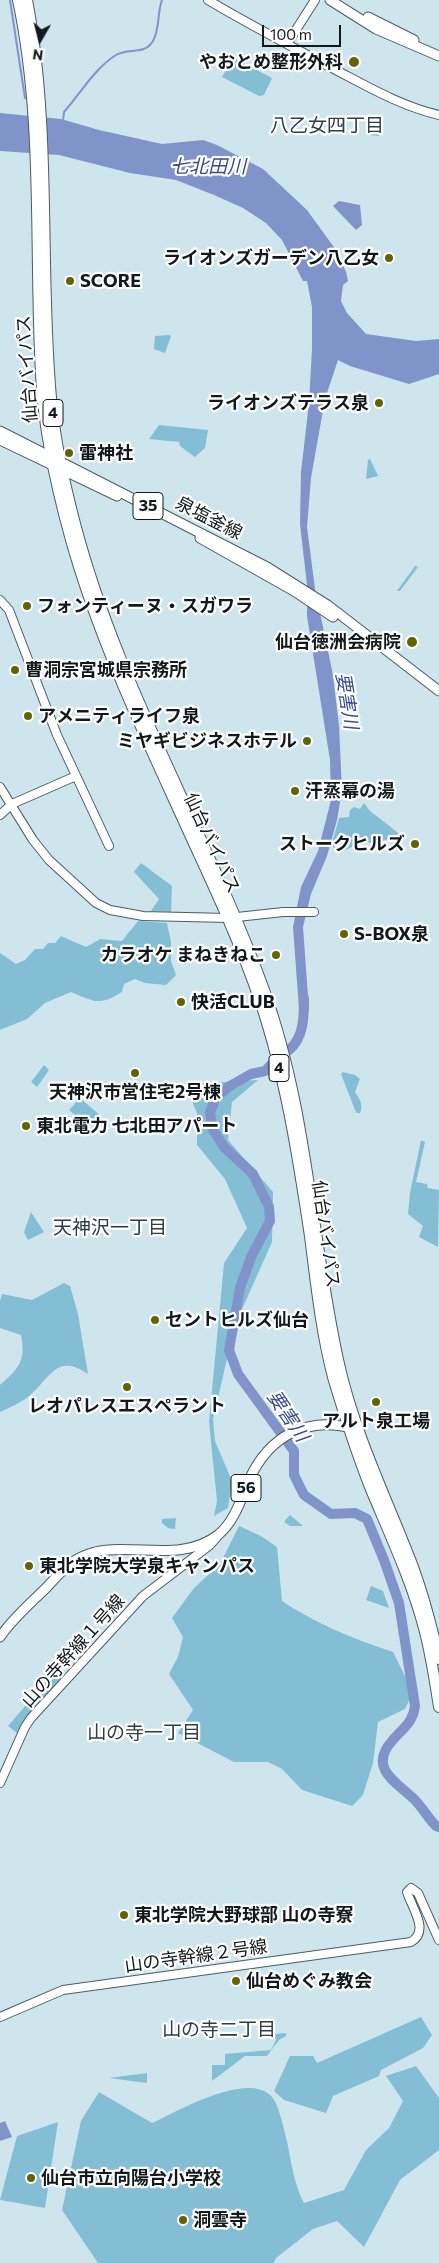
<!DOCTYPE html>
<html>
<head>
<meta charset="utf-8">
<style>
  body { margin:0 }
  #map { position:relative; width:439px; height:2263px; overflow:hidden; background:#cee5ee; font-family:Commissioner,sans-serif }
  canvas { display:block }
  .north { position:absolute; left:15px; top:15px; width:50px; height:50px; -webkit-text-stroke:4px #fff; paint-order:stroke; rotate:188deg; font-size:14px; font-weight:700; line-height:20px; text-align:center; color:#11191c }
  .north::after { content:''; display:block; margin:auto; width:18px; height:22px; background:#11191c; clip-path:polygon(50% 0,100% 100%,50% 72%,0 100%) }
  .scale { position:absolute; left:262px; top:25px; width:79px; height:22px; box-sizing:border-box; border:2px solid #11191c; border-top:0; padding-left:6px; font-size:15px; line-height:18px; white-space:nowrap; color:#11191c; -webkit-text-stroke:4px #fff; paint-order:stroke }
</style>
</head>
<body>
<div id="map">
<canvas width="439" height="2263"></canvas>
<div class="north">N</div>
<div class="scale">100 m</div>
</div>
<script>
const context = document.querySelector('canvas').getContext('2d');
context.lineJoin = 'round';
function fillPath(path, color) { context.fillStyle = color; context.fill(path, 'evenodd'); }
function trace(path, color, width, dash) { context.strokeStyle = color; context.lineWidth = width; context.lineCap = dash ? 'butt' : 'round'; context.setLineDash(dash || []); context.stroke(path); }
function label(font, color, halo, rows, align = 'center') {
  context.font = font + ' Commissioner,"Noto Sans JP",sans-serif'; context.lineWidth = 4.5; context.setLineDash([]); context.textBaseline = 'middle'; context.strokeStyle = halo; context.fillStyle = color; for (const [text, x, y, turn = 0] of rows) {
    context.save(); context.translate(x, y); context.rotate((+turn || 0) * Math.PI / 180); context.textAlign = isNaN(turn) ? turn : align; if (halo) context.strokeText(text, 0, 0); context.fillText(text, 0, 0); context.restore();
  }
}
fillPath(new Path2D(`
  M 234,58 L 272,78 L 264,95 L 259,96 L 222,77 Z
  M 370,125 L 381,126 L 379,136 L 369,135 Z
  M 169,335 L 171,336 L 165,353 L 154,349 L 155,336 Z
  M 159,425 L 208,430 L 205,448 L 195,457 L 180,446 L 179,442 L 149,439 Z
  M 370,459 L 378,476 L 366,479 L 368,460 Z
  M 415,566 L 418,567 L 400,591 L 397,591 Z
  M 364,803 L 370,811 L 401,835 L 376,843 L 363,842 L 341,852 L 333,847 L 332,843 L 339,818 L 349,817 L 350,810 L 354,807 L 360,809 Z
  M 141,863 L 172,886 L 171,912 L 151,911 L 159,899 L 134,872 Z
  M 138,921 L 167,923 L 171,942 L 171,961 L 176,975 L 166,985 L 145,983 L 135,979 L 124,984 L 122,992 C 99,1006 95,1002 71,992 L 45,1003 L 27,1019 L 0,1030 L 0,953 L 16,964 L 25,960 L 35,949 L 43,949 L 48,943 L 55,943 L 61,936 L 86,947 L 100,939 L 122,941 Z
  M 44,1065 L 49,1070 L 37,1087 L 31,1082 Z
  M 343,1072 L 355,1075 L 360,1079 L 355,1092 C 359,1098 364,1105 360,1113 L 357,1113 L 355,1110 L 341,1074 Z
  M 258,1080 L 232,1102 L 228,1140 L 273,1192 L 272,1242 L 235,1325 L 213,1419 L 215,1441 L 232,1481 L 228,1508 L 214,1516 L 217,1501 L 209,1422 L 224,1263 L 247,1228 L 225,1179 L 197,1145 L 197,1113 L 188,1092 L 192,1084 Z
  M 80,1098 L 101,1116 L 90,1122 L 92,1124 L 88,1127 L 69,1110 Z
  M 421,1140 L 425,1142 L 416,1182 L 427,1184 L 428,1188 L 439,1190 L 438,1247 L 419,1237 L 423,1226 L 408,1214 L 410,1193 Z
  M 31,1212 L 44,1232 L 28,1240 L 24,1232 Z
  M 64,1283 L 70,1286 L 78,1314 L 88,1374 C 56,1352 50,1379 28,1397 C 20,1403 9,1408 0,1412 L 0,1385 C 19,1368 26,1361 21,1335 L 0,1328 L 0,1301 L 2,1294 L 32,1300 Z
  M 290,1515 L 303,1526 L 290,1526 L 284,1522 Z
  M 176,1518 L 175,1529 L 168,1528 L 162,1523 L 162,1519 Z
  M 239,1526 L 261,1536 L 277,1547 L 282,1601 C 316,1624 354,1639 393,1652 L 413,1692 L 405,1709 L 378,1722 L 373,1763 L 363,1795 L 352,1806 L 302,1790 L 282,1769 L 268,1762 L 234,1762 L 178,1733 L 193,1710 L 169,1674 L 178,1657 L 183,1637 L 172,1618 L 194,1588 L 220,1564 Z
  M 371,1586 L 383,1591 L 389,1608 L 366,1600 Z
  M 66,1675 L 33,1708 L 17,1733 L 8,1726 L 50,1677 Z
  M 421,2017 L 432,2035 L 423,2048 L 381,2070 L 379,2076 L 333,2096 L 326,2113 L 284,2100 L 274,2091 L 290,2056 L 313,2056 L 317,2063 Z
  M 286,2033 L 286,2036 L 279,2040 L 267,2056 L 245,2056 L 212,2081 L 212,2065 L 225,2065 L 225,2054 L 271,2050 L 276,2040 L 274,2034 Z
  M 416,2066 L 439,2098 L 439,2150 L 400,2180 L 364,2247 L 337,2221 L 313,2229 L 276,2258 L 274,2263 L 98,2263 L 62,2210 L 81,2121 L 99,2092 L 152,2123 C 178,2111 249,2070 272,2097 C 279,2105 284,2130 287,2141 C 291,2161 294,2185 304,2203 L 344,2190 L 366,2150 L 389,2128 L 403,2101 L 386,2076 Z
  M 147,2073 L 147,2083 L 109,2078 Z
  M 58,2122 L 45,2208 L 0,2200 L 17,2136 Z`), '#84bed5');
fillPath(new Path2D(`
  M 0,113 L 61,119 L 99,130 L 162,144 L 203,140 L 217,145 L 263,169 L 307,210 L 336,250 L 346,272 L 348,281 L 343,285 L 341,301 L 347,313 L 366,334 L 416,341 L 439,339 L 439,374 L 409,384 L 350,366 L 338,360 L 325,399 L 311,478 L 307,527 L 315,589 L 333,675 L 339,726 L 342,790 L 337,820 L 327,856 L 311,894 L 303,927 L 309,1010 L 299,1009 L 293,927 L 301,887 L 318,851 L 331,800 L 330,760 L 307,616 L 307,585 L 300,524 L 301,472 L 309,403 L 312,349 L 312,307 L 307,281 L 303,281 L 282,240 L 266,223 L 243,208 L 214,195 L 176,180 L 130,173 L 59,155 L 0,151 Z
  M 339,201 L 360,205 L 362,225 L 356,230 L 333,206 Z
  M 5,2121 L 12,2137 L 0,2141 L 0,2123 Z`), '#8094ca');
trace(new Path2D(`
  M 10,0 L 25,98
  M 63,121 L 64,112 C 80,94 95,68 116,55 C 129,47 144,56 153,41 C 160,29 157,13 162,0`), '#8094ca', 2);
trace(new Path2D(`
  M 289,1050 C 304,1038 304,1016 304,998
  M 272,1064 L 265,1071 L 251,1074 L 228,1087 L 215,1099 L 210,1113 L 213,1130 L 224,1147 L 253,1174 L 269,1207 L 270,1221 L 251,1257 L 240,1288 L 229,1350 L 238,1374 L 294,1451 L 294,1475 L 304,1495 L 331,1514 L 355,1513 L 367,1519 L 384,1560 L 399,1603 L 415,1706 C 413,1723 402,1729 392,1741 C 368,1768 396,1782 414,1799 C 422,1807 428,1818 436,1826 L 439,1827`), '#8094ca', 10);
const secondary = new Path2D(`
  M 208,0 C 248,24 289,45 330,67 C 365,85 400,106 439,115
  M 287,44 L 315,0
  M 0,600 L 9,610 L 57,735 L 109,846
  M 0,787 L 33,840 L 49,860 L 96,903 L 110,910 L 143,916 L 228,918 L 283,912 L 314,912
  M 0,815 L 12,804 L 76,776
  M 0,1783 L 25,1727 L 31,1718 L 143,1596 L 210,1545 L 217,1537
  M 0,2017 L 63,1990 L 411,1942 C 430,1931 412,1908 407,1892 L 411,1888 L 418,1893 L 439,1940`);
const primary = new Path2D(`
  M 330,0 L 376,29 L 439,56
  M 368,17 L 414,40
  M 0,431 L 267,567 L 329,606 L 439,691
  M 0,440 L 117,496
  M 200,538 L 294,591 L 333,617
  M 0,1637 C 13,1618 31,1603 47,1587 C 55,1578 64,1568 74,1561 C 80,1557 88,1554 95,1552 C 136,1543 181,1563 218,1535 C 235,1521 241,1499 249,1480 C 269,1436 307,1415 355,1429`);
const highway = new Path2D(`
  M 18,0 C 44,122 34,249 41,373 C 43,429 56,486 71,540 C 100,643 147,740 191,837 C 216,891 241,945 260,1001 C 286,1078 298,1157 310,1236 C 316,1283 321,1331 333,1377 C 344,1414 356,1451 370,1487 C 389,1533 411,1579 424,1628 C 431,1654 435,1681 439,1707
  M 27,0 C 52,131 39,266 51,398 C 54,435 62,472 71,508 C 112,678 205,827 264,990 C 308,1111 311,1239 339,1364 C 355,1435 387,1499 413,1567 C 424,1597 432,1628 439,1659`);
trace(secondary, '#495d64', 10);
trace(primary, '#495d64', 11);
trace(highway, '#495d64', 12);
trace(secondary, '#fff', 8);
trace(primary, '#fff', 9);
trace(highway, '#fff', 10);
for (const [x, y, r, color] of [
  [354,62,6,"#616400"],
  [389,258,5,"#616400"],
  [70,281,5,"#616400"],
  [379,403,5,"#616400"],
  [69,453,5,"#616400"],
  [27,606,5,"#616400"],
  [412,642,6,"#616400"],
  [15,670,5,"#616400"],
  [28,716,5,"#616400"],
  [307,741,5,"#616400"],
  [295,791,5,"#616400"],
  [415,844,5,"#616400"],
  [344,934,5,"#616400"],
  [276,955,5,"#616400"],
  [181,1002,5,"#616400"],
  [135,1073,5,"#616400"],
  [26,1126,5,"#616400"],
  [155,1320,5,"#616400"],
  [127,1387,5,"#616400"],
  [376,1402,5,"#616400"],
  [29,1566,5,"#616400"],
  [124,1915,5,"#616400"],
  [236,1981,5,"#616400"],
  [31,2178,5,"#616400"],
  [183,2220,5,"#616400"]
]) { const dot = new Path2D(); dot.arc(x, y, r, 0, 2 * Math.PI); context.fillStyle = color; context.fill(dot); trace(dot, '#fff', 2); }
for (const [x, y, w] of [
  [53,413,20],
  [148,506,30],
  [279,1068,20],
  [246,1488,30]
]) { const box = new Path2D(); box.roundRect(x - w / 2, y - 13.5, w, 27, 4); context.fillStyle = '#fff'; context.fill(box); trace(box, '#11191c', 1); }
label('bold 16px', '#11191c', null, [
  ["4",53,413],
  ["35",148,506],
  ["4",279,1068],
  ["56",246,1488]
]);
label('bold 18px', '#11191c', '#fff', [
  ["やおとめ整形外科",343,62,"right"],
  ["ライオンズガーデン八乙女",379,258,"right"],
  ["SCORE",80,281],
  ["ライオンズテラス泉",369,403,"right"],
  ["雷神社",79,453],
  ["フォンティーヌ・スガワラ",37,606],
  ["仙台徳洲会病院",401,642,"right"],
  ["曹洞宗宮城県宗務所",25,670],
  ["アメニティライフ泉",38,716],
  ["ミヤギビジネスホテル",297,741,"right"],
  ["汗蒸幕の湯",305,791],
  ["ストークヒルズ",405,844,"right"],
  ["S-BOX泉",354,934],
  ["カラオケ まねきねこ",266,955,"right"],
  ["快活CLUB",191,1002],
  ["天神沢市営住宅2号棟",135,1092,"center"],
  ["東北電力 七北田アパート",36,1126],
  ["セントヒルズ仙台",165,1320],
  ["レオパレスエスペラント",127,1406,"center"],
  ["アルト泉工場",376,1421,"center"],
  ["東北学院大学泉キャンパス",39,1566],
  ["東北学院大野球部 山の寺寮",134,1915],
  ["仙台めぐみ教会",246,1981],
  ["仙台市立向陽台小学校",41,2178],
  ["洞雲寺",193,2220]
], 'left');
label('18px', '#11191c', '#fff', [
  ["仙台バイパス",27,369,-94],
  ["泉塩釜線",209,518,27],
  ["仙台バイパス",212,843,65],
  ["仙台バイパス",326,1234,82],
  ["山の寺幹線１号線",73,1651,-48],
  ["山の寺幹線２号線",196,1956,-8]
]);
label('19px', '#2b3d45', '#fff', [
  ["八乙女四丁目",327,126],
  ["天神沢一丁目",110,1228],
  ["山の寺一丁目",144,1733],
  ["山の寺二丁目",219,2030]
]);
label('italic 19px', '#374b8e', '#fff', [
  ["七北田川",208,167],
  ["要害川",347,701,81],
  ["要害川",288,1416,56]
]);
</script>
</body>
</html>
